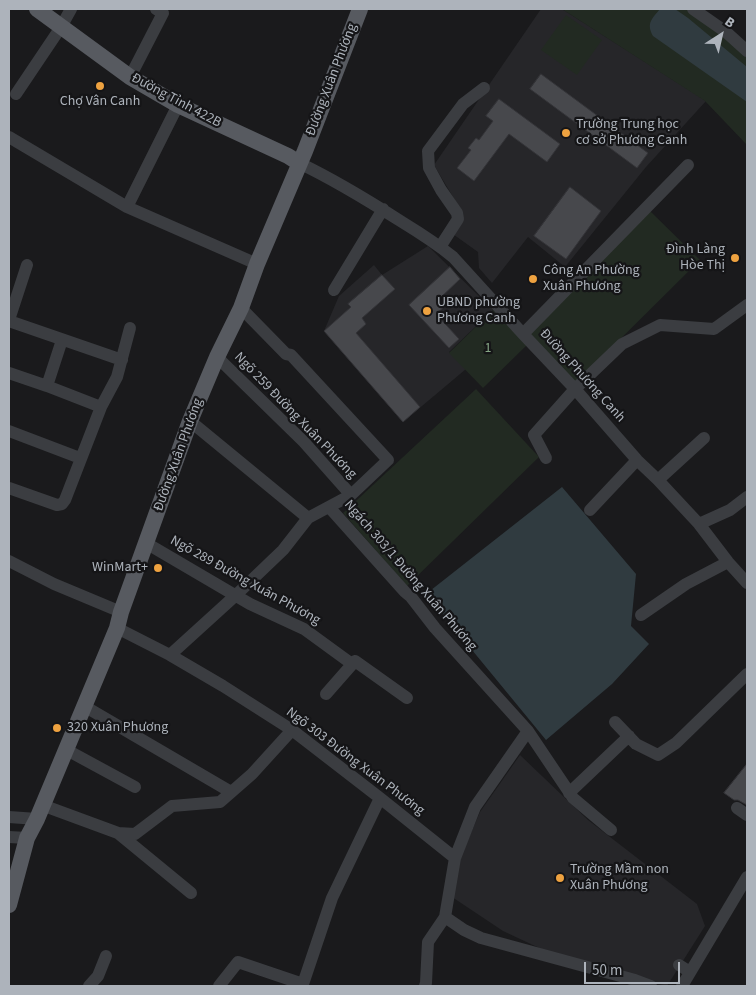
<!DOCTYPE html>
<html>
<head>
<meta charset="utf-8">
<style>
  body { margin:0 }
  #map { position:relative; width:756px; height:995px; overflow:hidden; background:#1a1a1c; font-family:"Source Sans 3",sans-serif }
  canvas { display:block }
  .frame { position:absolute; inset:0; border:10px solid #adb3bb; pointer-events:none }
  .north { position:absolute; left:696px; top:10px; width:50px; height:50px; -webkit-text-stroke:4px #151517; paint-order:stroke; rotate:35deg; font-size:14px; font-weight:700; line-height:20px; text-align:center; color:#adb3bb }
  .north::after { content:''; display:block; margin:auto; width:18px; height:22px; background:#adb3bb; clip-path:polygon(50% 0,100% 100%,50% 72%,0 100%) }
  .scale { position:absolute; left:584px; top:962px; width:96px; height:22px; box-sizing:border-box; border:2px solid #adb3bb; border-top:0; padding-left:6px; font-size:15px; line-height:18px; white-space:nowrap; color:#adb3bb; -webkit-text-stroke:4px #151517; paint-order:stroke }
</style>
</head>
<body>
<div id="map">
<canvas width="756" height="995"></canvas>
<div class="frame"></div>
<div class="north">B</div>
<div class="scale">50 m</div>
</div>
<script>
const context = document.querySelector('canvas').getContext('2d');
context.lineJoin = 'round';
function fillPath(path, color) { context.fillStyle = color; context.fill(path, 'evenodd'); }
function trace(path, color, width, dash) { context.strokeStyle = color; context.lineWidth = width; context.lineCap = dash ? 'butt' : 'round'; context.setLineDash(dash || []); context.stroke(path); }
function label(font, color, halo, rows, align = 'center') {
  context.font = font + ' "Source Sans 3",sans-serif'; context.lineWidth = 4.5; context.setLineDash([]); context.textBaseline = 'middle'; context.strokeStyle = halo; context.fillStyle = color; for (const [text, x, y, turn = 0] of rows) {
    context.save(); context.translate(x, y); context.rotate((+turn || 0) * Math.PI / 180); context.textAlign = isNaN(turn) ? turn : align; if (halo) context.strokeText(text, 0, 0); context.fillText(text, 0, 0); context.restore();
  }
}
fillPath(new Path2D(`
  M 541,9 L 562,9 L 706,101 L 646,167 L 565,267 L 528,237 L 492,283 L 479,268 L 478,252 L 450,232 L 462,212 L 434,165 Z
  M 428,246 L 493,310 L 449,352 L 466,369 L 403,422 L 324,331 L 339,296 L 374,265 L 382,275 Z
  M 520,755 L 588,820 L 697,904 L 705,926 L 667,986 L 550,953 L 503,931 L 452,897 L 459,860 L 480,812 Z`), '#262629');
fillPath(new Path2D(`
  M 562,9 L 690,9 L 747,53 L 747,145 L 705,101 Z
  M 566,15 L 602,40 L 577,75 L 541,50 Z
  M 650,211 L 700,260 L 575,384 L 526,334 Z
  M 493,310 L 527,345 L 483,388 L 449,353 Z
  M 476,389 L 539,457 L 407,586 L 343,513 Z`), '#222a22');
fillPath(new Path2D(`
  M 660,9 L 675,9 L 688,18 L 747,67 L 747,102 L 653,36 C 646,23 652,19 660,9 Z
  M 562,487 L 636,574 L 631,626 L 649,644 L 612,684 L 546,740 L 426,594 Z`), '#303b40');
const building = new Path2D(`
  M 541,74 L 648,153 L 637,168 L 530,89 Z
  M 499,99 L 560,144 L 547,162 L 509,134 L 474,181 L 457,168 L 471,150 L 468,148 L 476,138 L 479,140 L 493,121 L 486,116 Z
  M 570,187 L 601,211 L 566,259 L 534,236 Z
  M 450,267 L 460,279 L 438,300 L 444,307 L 436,314 L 459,339 L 449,348 L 409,305 Z
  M 382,275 L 395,289 L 362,318 L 366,324 L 356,333 L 420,407 L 403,422 L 324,331 L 351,307 L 348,304 Z
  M 747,764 L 747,805 L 738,800 L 734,800 L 724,793 Z`);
fillPath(building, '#47484c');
trace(building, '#343438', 1);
trace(new Path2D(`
  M 693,9 L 726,32 L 747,51
  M 130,77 L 163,13 L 156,9
  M 16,94 L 61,27 L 71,9
  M 9,137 L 127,207 L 257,264
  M 299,163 C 335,180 369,201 402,222 C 420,233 437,244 453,257 L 523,334 L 575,389 L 637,460 L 658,480 L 699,524 L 728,562 L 747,583
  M 127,207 L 178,105
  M 440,247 L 458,219 L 457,213 L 441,190 L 429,168 L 428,151 L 463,104 L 484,88
  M 334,290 L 383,209
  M 9,320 L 27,265
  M 9,321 L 122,360
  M 523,334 L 688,165
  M 217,357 L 304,442 L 351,495
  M 9,373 L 47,386 L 101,407
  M 47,386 L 62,340
  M 190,421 L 308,518
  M 9,431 L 80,458
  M 546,458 L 534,435 L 575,389 L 622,344 L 660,325 L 714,329 L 747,305
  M 658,480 L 704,438
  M 9,488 L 57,505 L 62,504 L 65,500 L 101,407 L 117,377 L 130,328
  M 329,507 L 405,592 L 411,597 L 435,628 L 528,731 L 573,798 L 611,830
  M 590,510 L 637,460
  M 699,524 L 730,510 L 747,497
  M 146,543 L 250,604 L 304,629 L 352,664
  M 9,561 L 54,584 L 121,612
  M 641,615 L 686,584 L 728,562
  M 117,628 L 170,655 L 223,686 L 292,730 L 380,798 L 455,858
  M 170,655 L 236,595 L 283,550 L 308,518 L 351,495 L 388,460 L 291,355 L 286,354 L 241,308
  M 326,694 L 355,661 L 407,698
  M 84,706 L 231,792
  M 615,722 L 636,744 L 658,755 L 676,743 L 747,674
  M 65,749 L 135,787
  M 569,793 L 629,736
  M 42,805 L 118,833 L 135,834 L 172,806 L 220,802 L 252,774 L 292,730
  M 737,808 L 747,815
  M 9,817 L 37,819
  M 118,833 L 191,893
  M 9,837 L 27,838
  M 445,917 L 464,930 L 481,938 L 635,980 L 651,986
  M 679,965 L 690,972
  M 89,986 L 98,976 L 106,956
  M 219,986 L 238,962 L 303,984 L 332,898 L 380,798
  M 425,986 L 426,983 L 428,942 L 445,917 L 455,858 L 475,807 L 528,731
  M 682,986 L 747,877`), '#3b3d41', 12);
trace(new Path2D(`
  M 37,9 L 130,77 L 178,105 L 288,156 L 299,163
  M 9,905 L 27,838 L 37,819 L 117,628 L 121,612 L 190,421 L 217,357 L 241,308 L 257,264 L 305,151 L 360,9`), '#575a60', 16);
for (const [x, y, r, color] of [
  [100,86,5,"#eea240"],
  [566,133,5,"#eea240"],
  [735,258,5,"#eea240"],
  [533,279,5,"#eea240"],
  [427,311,5,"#eea240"],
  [158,568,5,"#eea240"],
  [57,728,5,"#eea240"],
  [560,878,5,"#eea240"]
]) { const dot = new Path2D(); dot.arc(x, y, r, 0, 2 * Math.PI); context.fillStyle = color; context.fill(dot); trace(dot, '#151517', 2); }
label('14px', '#adb3bb', '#151517', [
  ["Đường Xuân Phương",332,80,-69],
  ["Đường Tỉnh 422B",176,101,28],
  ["Đường Phương Canh",582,376,48],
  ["Ngõ 259 Đường Xuân Phương",295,416,46],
  ["Đường Xuân Phương",179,455,-70],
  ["Ngách 303/1 Đường Xuân Phương",410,576,49],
  ["Ngõ 289 Đường Xuân Phương",245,581,29],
  ["Ngõ 303 Đường Xuân Phương",355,762,37]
]);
label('14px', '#adb3bb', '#151517', [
  ["Chợ Vân Canh",100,102,"center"],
  ["Trường Trung học",576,125],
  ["cơ sở Phương Canh",576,141],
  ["Đình Làng",725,250,"right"],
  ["Hòe Thị",725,266,"right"],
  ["Công An Phường",543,271],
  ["Xuân Phương",543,287],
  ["UBND phường",437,303],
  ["Phương Canh",437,319],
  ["WinMart+",148,568,"right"],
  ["320 Xuân Phương",67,728],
  ["Trường Mầm non",570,870],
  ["Xuân Phương",570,886]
], 'left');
label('14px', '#86a685', '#151517', [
  ["1",488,349]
]);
</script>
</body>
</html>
